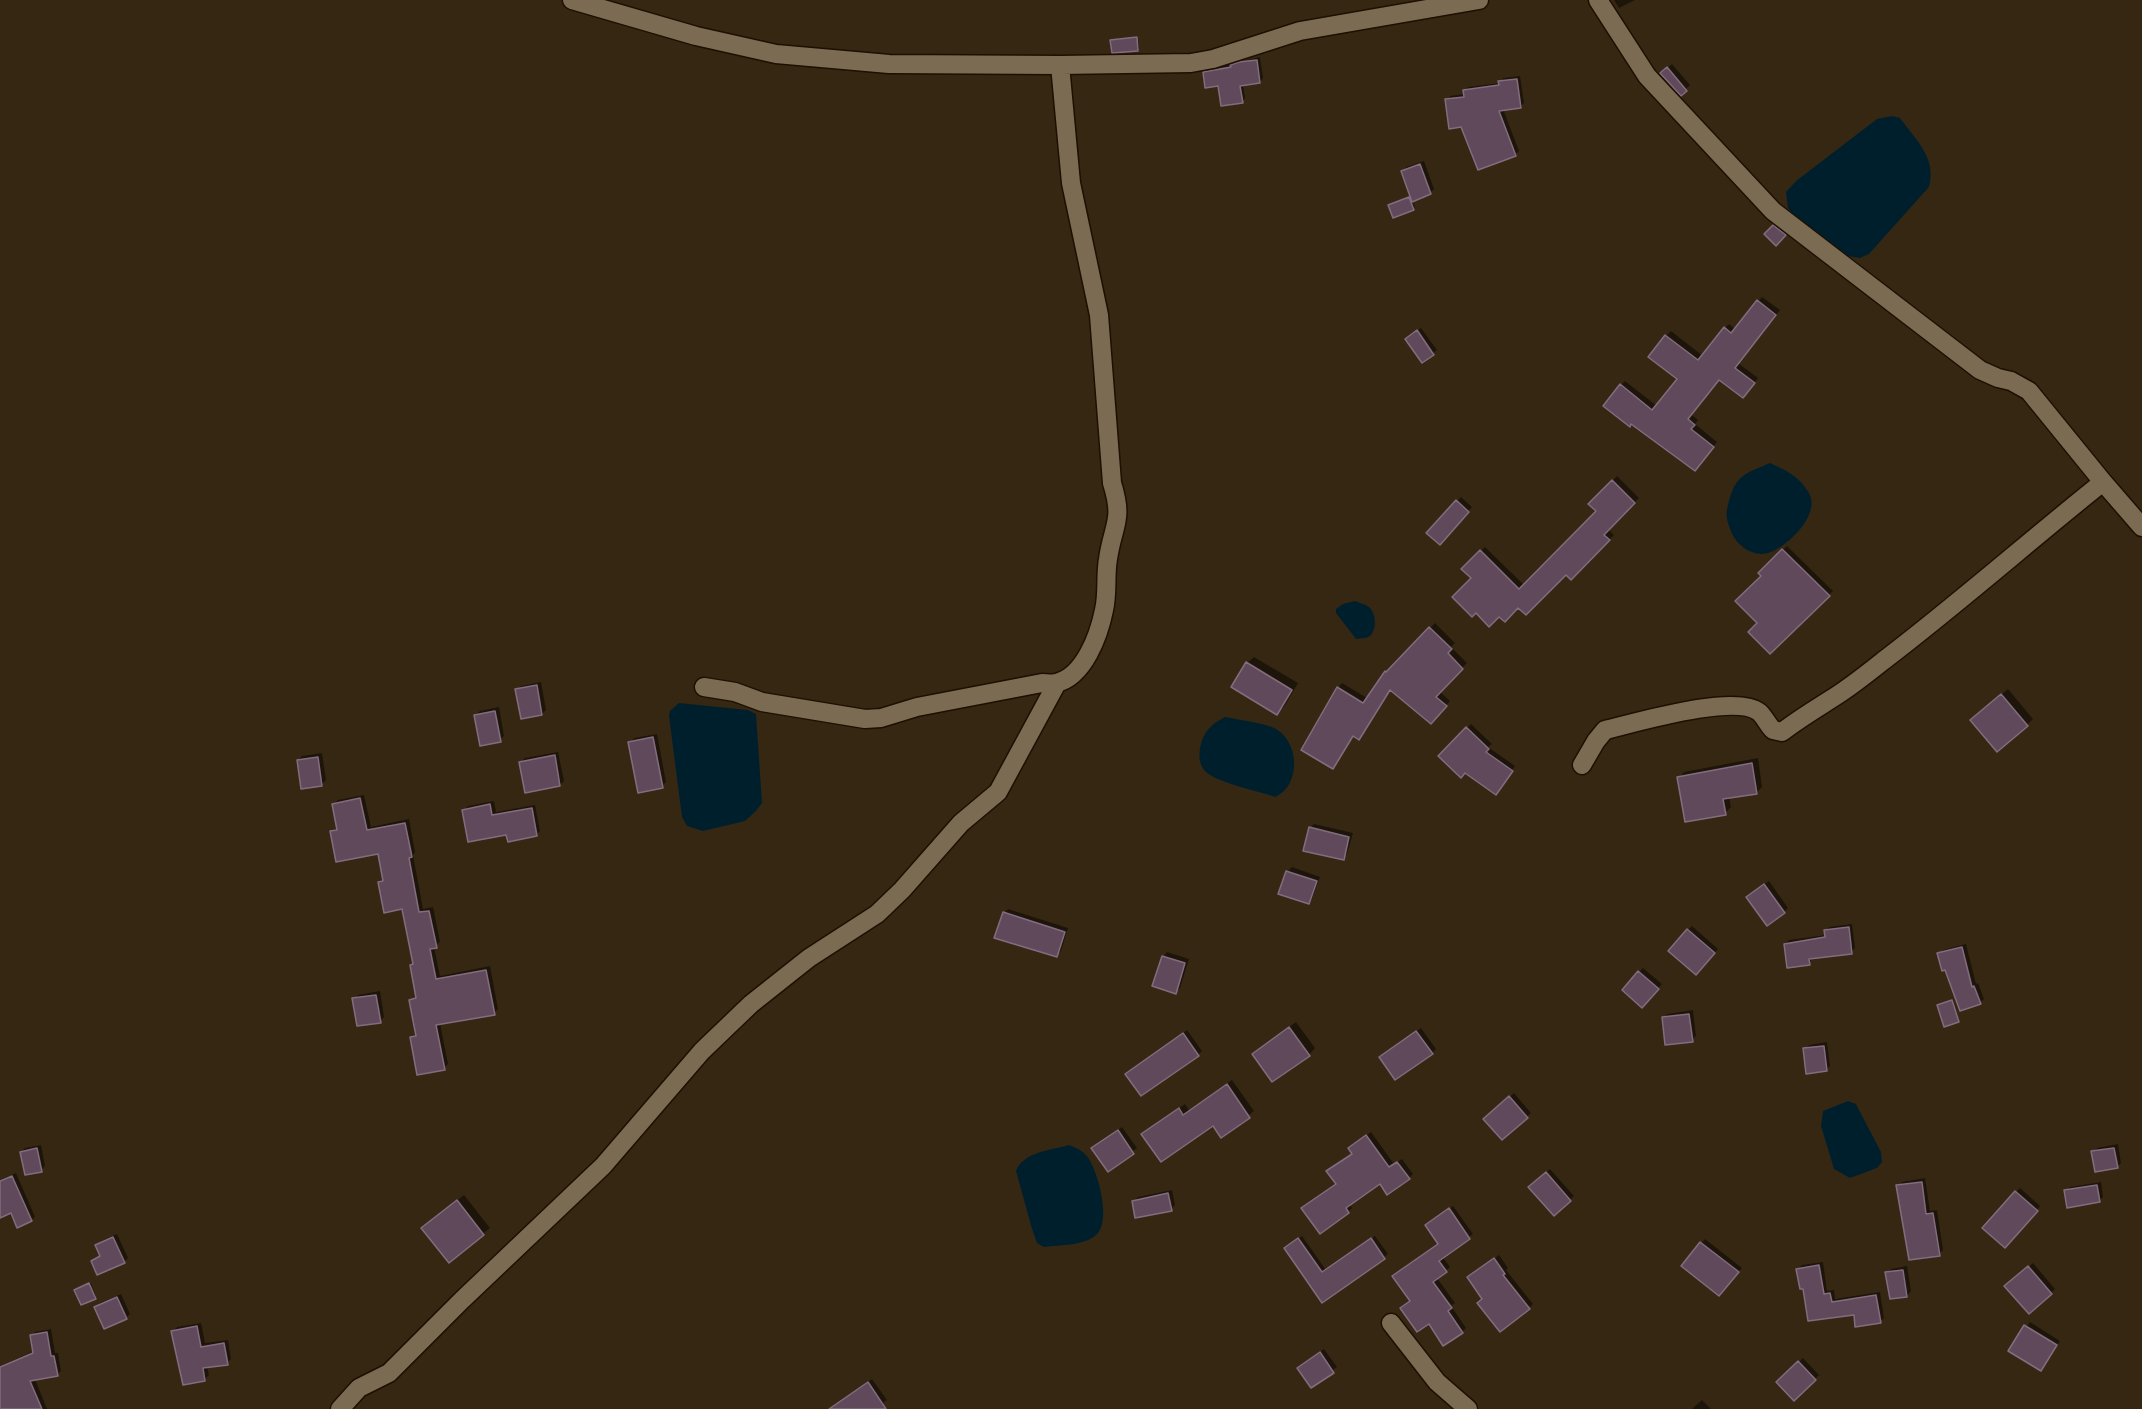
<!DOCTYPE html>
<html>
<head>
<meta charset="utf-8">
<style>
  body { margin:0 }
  canvas { display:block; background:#362712 }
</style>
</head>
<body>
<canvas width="2142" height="1409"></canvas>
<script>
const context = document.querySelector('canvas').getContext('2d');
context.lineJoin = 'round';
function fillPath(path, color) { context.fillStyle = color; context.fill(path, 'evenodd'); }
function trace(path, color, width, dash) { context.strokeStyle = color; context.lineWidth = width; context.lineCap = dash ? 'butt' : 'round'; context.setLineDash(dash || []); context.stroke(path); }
fillPath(new Path2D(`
  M 1892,116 L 1900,118 C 1916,140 1937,158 1929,187 L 1869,254 L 1860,258 L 1847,256 L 1798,222 L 1788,208 L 1786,192 L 1796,181 L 1877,119 Z
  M 1770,463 C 1786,470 1800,477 1809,493 C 1821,514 1789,545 1771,552 C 1755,559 1736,546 1731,531 C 1727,521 1725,515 1728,505 C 1735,475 1744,474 1770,463 Z
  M 1355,601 C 1359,603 1365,604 1369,607 C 1376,613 1377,628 1371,635 C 1367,639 1362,638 1356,639 L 1336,613 L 1336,609 L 1343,604 Z
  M 679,703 L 748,710 L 756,714 L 762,803 L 756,811 L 745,821 L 703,831 L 687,826 L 682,817 L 669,716 L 670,711 Z
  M 1225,717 C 1240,720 1258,722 1272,727 C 1300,738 1302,786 1275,797 C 1259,791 1213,782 1204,770 C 1199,763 1199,756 1200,748 C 1203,732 1211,724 1225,717 Z
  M 1848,1101 L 1856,1104 L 1859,1110 L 1881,1152 L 1882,1162 L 1877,1168 L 1850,1178 L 1834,1169 L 1821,1126 L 1823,1111 Z
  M 1069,1145 C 1077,1148 1086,1152 1090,1161 C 1099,1177 1110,1218 1098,1233 C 1087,1246 1059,1245 1044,1247 L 1037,1243 L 1032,1229 L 1016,1171 C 1023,1152 1051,1150 1069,1145 Z`), '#001f2d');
fillPath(new Path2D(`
  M 1614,0 L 1635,0 L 1619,8 Z
  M 1138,36 L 1139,48 L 1138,49 L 1112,40 Z
  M 1260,57 L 1263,78 L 1260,82 L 1243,84 L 1245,98 L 1242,102 L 1204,73 L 1208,69 Z
  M 1672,64 L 1690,85 L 1681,94 L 1666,69 Z
  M 1520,76 L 1524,103 L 1520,107 L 1503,109 L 1519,151 L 1515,155 L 1462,126 L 1447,100 L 1450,96 L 1465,94 L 1464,91 L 1468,87 L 1500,83 L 1503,78 Z
  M 1424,161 L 1434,189 L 1430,193 L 1412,200 L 1415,207 L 1413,209 L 1389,205 L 1411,196 L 1402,172 L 1406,167 Z
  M 1775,224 L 1786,233 L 1776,243 L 1766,234 Z
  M 1762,297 L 1780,310 L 1738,363 L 1758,378 L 1747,392 L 1719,378 L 1691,414 L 1698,420 L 1695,424 L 1717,442 L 1699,465 L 1621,385 L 1625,381 L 1657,406 L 1679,378 L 1650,356 L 1666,336 L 1671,331 L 1703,356 L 1725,328 L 1729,324 L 1735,329 Z
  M 1421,328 L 1437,350 L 1423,361 L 1411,335 Z
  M 1617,476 L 1639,498 L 1608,529 L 1614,535 L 1571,577 L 1566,573 L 1526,613 L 1473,578 L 1463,569 L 1485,547 L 1524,585 L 1598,511 L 1590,504 Z
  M 1461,497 L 1472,507 L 1440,543 L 1428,532 Z
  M 1787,546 L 1833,591 L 1770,651 L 1759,623 L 1763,576 L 1760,573 Z
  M 1435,623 L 1455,643 L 1451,647 L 1467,663 L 1439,691 L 1450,701 L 1435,718 L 1391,689 L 1354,735 L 1333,767 L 1338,688 L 1342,683 L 1367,698 L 1392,668 Z
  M 1254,657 L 1298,683 L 1284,707 L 1277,713 L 1247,663 Z
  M 541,682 L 546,710 L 542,714 L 517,690 L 521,686 Z
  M 2008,689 L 2033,719 L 2027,725 L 1979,713 Z
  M 499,707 L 504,736 L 500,740 L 475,715 L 480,711 Z
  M 1471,724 L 1492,744 L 1488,747 L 1515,766 L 1499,789 L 1440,756 Z
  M 657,734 L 666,782 L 662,786 L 630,743 L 634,738 Z
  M 558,752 L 564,781 L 560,785 L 521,762 L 525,758 Z
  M 322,753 L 326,780 L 322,784 L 298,760 L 302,756 Z
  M 1758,758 L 1762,787 L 1756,793 L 1729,797 L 1731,807 L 1725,813 L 1679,778 L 1684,772 Z
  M 364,795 L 371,827 L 409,819 L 415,852 L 413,855 L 423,909 L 433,907 L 440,942 L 434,947 L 440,976 L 490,966 L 498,1009 L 494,1013 L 440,1023 L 448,1064 L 444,1068 L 412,1038 L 416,1034 L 411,1000 L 417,996 L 414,963 L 404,908 L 380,882 L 384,878 L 379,852 L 332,832 L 338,827 L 334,804 L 338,800 Z
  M 494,801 L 496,812 L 535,805 L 540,831 L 536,835 L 508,834 L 464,810 L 468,806 Z
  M 1314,824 L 1353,833 L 1347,854 L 1343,859 L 1310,828 Z
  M 1292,867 L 1320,877 L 1312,899 L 1308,903 L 1287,872 Z
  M 1769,881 L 1788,908 L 1784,912 L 1752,893 Z
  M 1008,909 L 1068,928 L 1061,951 L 1057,955 L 1004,913 Z
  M 1852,924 L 1855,948 L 1851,952 L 1813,957 L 1809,964 L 1785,944 L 1789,940 L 1826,935 L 1825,931 L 1829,927 Z
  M 1692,926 L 1718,949 L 1700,969 L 1688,930 Z
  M 1966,944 L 1976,984 L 1978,983 L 1984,999 L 1980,1003 L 1939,954 L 1943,950 Z
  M 1167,952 L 1189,959 L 1180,988 L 1176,992 L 1163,957 Z
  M 1643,968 L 1662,984 L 1646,1002 L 1639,972 Z
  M 380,991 L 384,1017 L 380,1021 L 354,999 L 358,995 Z
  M 1953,1000 L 1959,1020 L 1958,1021 L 1939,1005 Z
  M 1693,1010 L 1696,1036 L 1692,1040 L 1663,1018 L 1667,1014 Z
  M 1296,1022 L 1315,1048 L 1309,1055 L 1254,1054 Z
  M 1421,1028 L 1436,1049 L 1432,1053 L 1385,1053 Z
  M 1187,1030 L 1202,1051 L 1198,1055 L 1131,1070 Z
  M 1827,1042 L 1830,1066 L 1826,1070 L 1805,1049 L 1809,1045 Z
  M 1232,1080 L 1254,1111 L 1222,1136 L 1213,1124 L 1143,1134 L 1185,1104 L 1189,1110 Z
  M 1514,1093 L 1531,1113 L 1502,1138 L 1489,1115 Z
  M 1122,1127 L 1137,1148 L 1108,1170 L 1097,1145 Z
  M 1371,1132 L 1394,1164 L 1402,1159 L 1413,1174 L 1409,1178 L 1380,1182 L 1349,1204 L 1352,1208 L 1348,1212 L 1320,1232 L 1337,1184 L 1332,1168 L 1353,1153 L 1354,1144 Z
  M 2118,1144 L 2121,1163 L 2117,1167 L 2093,1152 L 2097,1148 Z
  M 41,1145 L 45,1166 L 41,1170 L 21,1152 L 25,1148 Z
  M 1550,1169 L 1574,1196 L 1554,1214 L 1530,1187 Z
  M 16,1173 L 35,1217 L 31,1220 L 11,1211 L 0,1209 L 0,1180 Z
  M 1925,1178 L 1930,1211 L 1937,1210 L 1943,1250 L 1939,1254 L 1898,1186 L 1902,1182 Z
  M 2101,1182 L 2103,1197 L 2099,1201 L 2065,1191 L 2070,1187 Z
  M 2020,1188 L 2040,1206 L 2009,1242 L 2016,1192 Z
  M 1172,1190 L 1175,1205 L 1171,1209 L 1133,1201 L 1138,1197 Z
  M 464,1195 L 490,1228 L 449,1261 L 430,1222 Z
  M 1453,1206 L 1473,1234 L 1442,1256 L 1450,1267 L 1437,1278 L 1455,1303 L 1451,1306 L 1466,1328 L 1462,1332 L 1412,1300 L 1440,1243 L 1431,1221 Z
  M 117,1234 L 128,1258 L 124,1262 L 92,1261 L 101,1254 L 97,1245 L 101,1241 Z
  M 1302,1236 L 1326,1270 L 1375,1236 L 1388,1254 L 1323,1301 L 1289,1245 Z
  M 1705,1239 L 1742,1268 L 1723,1290 L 1683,1266 Z
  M 1499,1255 L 1508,1268 L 1506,1270 L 1533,1304 L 1529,1308 L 1484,1298 L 1473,1273 Z
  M 1823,1262 L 1827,1291 L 1834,1290 L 1835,1299 L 1880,1292 L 1884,1318 L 1880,1322 L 1855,1313 L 1810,1320 L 1804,1287 L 1798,1269 L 1802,1265 Z
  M 2033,1263 L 2055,1289 L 2029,1312 L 2010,1283 Z
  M 1907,1266 L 1911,1291 L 1907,1296 L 1887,1273 L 1891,1269 Z
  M 91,1283 L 96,1296 L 95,1297 L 77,1289 Z
  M 121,1294 L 130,1314 L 126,1318 L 96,1307 L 100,1303 Z
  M 2030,1322 L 2060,1341 L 2040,1369 L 2010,1350 Z
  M 201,1323 L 205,1343 L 228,1340 L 231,1359 L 227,1363 L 207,1366 L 209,1375 L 205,1379 L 173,1331 L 177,1327 Z
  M 51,1329 L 55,1353 L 58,1353 L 61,1371 L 57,1375 L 35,1379 L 47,1409 L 0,1409 L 0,1366 L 34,1351 L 32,1336 L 35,1332 Z
  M 1324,1349 L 1337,1367 L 1312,1386 L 1303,1364 Z
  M 1803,1358 L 1819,1375 L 1794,1399 L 1778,1382 Z
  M 872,1379 L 887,1400 L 875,1409 L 849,1409 L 847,1396 Z
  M 1702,1400 L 1711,1409 L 1692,1409 Z`), '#0007');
const building = new Path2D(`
  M 1137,37 L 1138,51 L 1112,53 L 1110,40 Z
  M 1257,60 L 1260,83 L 1240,86 L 1243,103 L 1221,106 L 1218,86 L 1205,88 L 1203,72 L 1231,67 L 1230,65 L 1239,62 Z
  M 1667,67 L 1687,91 L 1681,96 L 1660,73 Z
  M 1517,79 L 1521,108 L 1499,111 L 1516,156 L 1478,170 L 1461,127 L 1449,129 L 1445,99 L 1464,97 L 1463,90 L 1499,85 L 1498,81 Z
  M 1420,164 L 1431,194 L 1412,202 L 1401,171 Z
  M 1409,197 L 1414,210 L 1393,218 L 1388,205 Z
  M 1773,225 L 1786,235 L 1776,246 L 1764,234 Z
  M 1757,300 L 1776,315 L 1735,368 L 1755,383 L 1743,398 L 1719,380 L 1688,419 L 1695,425 L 1691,429 L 1714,447 L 1695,471 L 1631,424 L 1630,427 L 1603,406 L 1620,384 L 1652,410 L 1677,379 L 1648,357 L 1665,335 L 1698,360 L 1724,327 L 1731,333 Z
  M 1417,330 L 1434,355 L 1422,363 L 1405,339 Z
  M 1612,480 L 1635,503 L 1604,535 L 1610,540 L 1571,580 L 1566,575 L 1526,615 L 1518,608 L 1505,622 L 1499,617 L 1489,627 L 1476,613 L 1472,617 L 1452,597 L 1471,578 L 1461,569 L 1480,550 L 1519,589 L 1596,511 L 1588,504 Z
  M 1456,500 L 1469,512 L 1440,545 L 1426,533 Z
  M 1782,549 L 1830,596 L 1770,654 L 1748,632 L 1757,623 L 1735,601 L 1761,576 L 1758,573 Z
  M 1429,627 L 1452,649 L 1448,653 L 1463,669 L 1436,697 L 1447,706 L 1431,724 L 1390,690 L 1359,740 L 1353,736 L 1333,769 L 1301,750 L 1337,687 L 1363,703 L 1385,671 L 1386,672 Z
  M 1246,662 L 1292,690 L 1277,715 L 1231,687 Z
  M 537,685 L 542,715 L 521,719 L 515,689 Z
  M 2001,694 L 2028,726 L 1997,752 L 1970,720 Z
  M 495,711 L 501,742 L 480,746 L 474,715 Z
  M 1466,727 L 1489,749 L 1486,752 L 1513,771 L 1496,795 L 1465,773 L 1461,778 L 1438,756 Z
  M 653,737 L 663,788 L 638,793 L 628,742 Z
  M 555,755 L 560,786 L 525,793 L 519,762 Z
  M 318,757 L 322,786 L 301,789 L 297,760 Z
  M 1752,763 L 1757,794 L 1723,799 L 1726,815 L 1685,822 L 1677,777 Z
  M 360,798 L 367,830 L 405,823 L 412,857 L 409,858 L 419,912 L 429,911 L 437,948 L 430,949 L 436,979 L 486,970 L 495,1015 L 436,1025 L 445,1070 L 417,1075 L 410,1037 L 416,1036 L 409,1000 L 416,998 L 410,965 L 413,964 L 402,909 L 384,913 L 378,882 L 383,881 L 378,854 L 336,862 L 330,831 L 337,830 L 332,804 Z
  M 490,804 L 492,815 L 532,808 L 537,836 L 508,842 L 506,835 L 468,842 L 462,810 Z
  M 1309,827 L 1349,837 L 1344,860 L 1303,851 Z
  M 1286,871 L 1317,881 L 1309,904 L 1278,894 Z
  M 1764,884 L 1785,913 L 1767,926 L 1746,897 Z
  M 1003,912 L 1065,932 L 1057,957 L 994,938 Z
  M 1849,927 L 1852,954 L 1809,959 L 1810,965 L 1787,968 L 1784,944 L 1825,937 L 1824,930 Z
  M 1687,929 L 1715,953 L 1696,975 L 1668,951 Z
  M 1962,947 L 1972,987 L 1974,986 L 1981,1004 L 1960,1011 L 1945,970 L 1942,971 L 1937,953 Z
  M 1162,956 L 1185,963 L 1176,994 L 1152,986 Z
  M 1638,971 L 1659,989 L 1642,1008 L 1622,990 Z
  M 376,995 L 381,1023 L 357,1026 L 352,998 Z
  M 1952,1000 L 1959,1022 L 1944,1027 L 1937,1005 Z
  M 1689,1014 L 1693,1042 L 1665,1045 L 1662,1017 Z
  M 1289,1027 L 1310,1056 L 1272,1082 L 1252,1054 Z
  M 1416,1031 L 1433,1054 L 1395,1080 L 1379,1057 Z
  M 1183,1033 L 1199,1056 L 1141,1096 L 1125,1074 Z
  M 1824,1046 L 1827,1071 L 1806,1074 L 1803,1048 Z
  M 1227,1084 L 1250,1118 L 1221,1138 L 1213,1126 L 1161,1162 L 1141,1134 L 1179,1108 L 1183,1115 Z
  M 1509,1096 L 1528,1118 L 1502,1140 L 1483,1119 Z
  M 1118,1130 L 1134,1154 L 1108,1172 L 1091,1148 Z
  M 1366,1135 L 1389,1167 L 1397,1162 L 1410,1179 L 1387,1195 L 1380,1184 L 1346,1208 L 1349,1213 L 1320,1234 L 1301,1208 L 1336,1184 L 1326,1171 L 1352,1154 L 1348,1148 Z
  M 37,1148 L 42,1172 L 25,1175 L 20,1152 Z
  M 2114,1148 L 2118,1168 L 2095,1172 L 2091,1151 Z
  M 1546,1172 L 1571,1201 L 1554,1216 L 1528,1187 Z
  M 12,1176 L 32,1221 L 17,1228 L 11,1213 L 0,1218 L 0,1181 Z
  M 1922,1182 L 1926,1214 L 1933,1213 L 1940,1256 L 1909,1260 L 1896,1185 Z
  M 2097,1185 L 2100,1202 L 2067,1208 L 2064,1190 Z
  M 2015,1191 L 2038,1211 L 2005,1248 L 1982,1228 Z
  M 1168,1193 L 1172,1211 L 1135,1218 L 1132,1201 Z
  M 457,1200 L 484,1235 L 449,1263 L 421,1228 Z
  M 1449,1208 L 1470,1239 L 1439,1261 L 1447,1272 L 1433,1282 L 1452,1308 L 1448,1311 L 1463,1333 L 1443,1346 L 1429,1324 L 1417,1332 L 1400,1308 L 1410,1301 L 1392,1276 L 1438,1244 L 1425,1225 Z
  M 113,1237 L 125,1263 L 97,1275 L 91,1261 L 100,1256 L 95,1245 Z
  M 1298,1238 L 1322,1272 L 1371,1238 L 1385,1259 L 1322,1303 L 1284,1248 Z
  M 1700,1242 L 1739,1272 L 1719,1296 L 1681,1266 Z
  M 1494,1258 L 1505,1274 L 1503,1275 L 1530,1309 L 1500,1332 L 1477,1303 L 1482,1299 L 1467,1277 Z
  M 1819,1265 L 1824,1294 L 1830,1293 L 1832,1302 L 1876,1295 L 1881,1323 L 1855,1327 L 1854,1315 L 1808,1321 L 1803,1289 L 1800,1289 L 1796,1269 Z
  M 2028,1266 L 2052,1294 L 2029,1314 L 2004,1286 Z
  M 1903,1270 L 1907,1297 L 1890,1299 L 1885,1272 Z
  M 89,1283 L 96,1299 L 81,1305 L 74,1290 Z
  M 117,1297 L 127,1319 L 104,1329 L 94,1307 Z
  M 2024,1325 L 2057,1345 L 2041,1371 L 2008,1351 Z
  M 197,1326 L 201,1347 L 224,1343 L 228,1365 L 203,1368 L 205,1381 L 183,1385 L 171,1331 Z
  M 47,1332 L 51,1356 L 54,1356 L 58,1376 L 30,1381 L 42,1409 L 0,1409 L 0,1367 L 33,1353 L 30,1335 Z
  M 1320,1352 L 1334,1373 L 1311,1388 L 1297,1368 Z
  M 1798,1361 L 1816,1380 L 1794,1401 L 1776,1382 Z
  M 868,1382 L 886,1409 L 829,1409 Z`);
fillPath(building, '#5f495b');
trace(building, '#836c7f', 1.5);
const minor = new Path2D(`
  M 572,0 L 696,36 L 776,54 L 889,64 L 1060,65 L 1191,63 L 1213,59 L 1300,31 L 1479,0
  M 1598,0 L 1647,76 L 1773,211 L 1980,370 L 1998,378 L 2011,381 L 2029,391 L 2103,482 L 2142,527
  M 704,687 L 735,692 L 762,702 L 865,719 L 881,718 L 917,707 L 1042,683 C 1046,683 1052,684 1056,683 C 1084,677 1099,635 1104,610 C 1108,593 1105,576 1108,559 C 1113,524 1124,521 1112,483 L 1099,315 L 1071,183 L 1060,65
  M 1582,765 L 1596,741 L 1605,730 C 1635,723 1735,693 1759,712 C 1764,716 1768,725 1773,730 L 1782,732 C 1800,718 1819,707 1839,694 C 1854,684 1868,673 1883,661 C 1958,604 2029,541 2103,482
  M 1391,1323 L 1437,1382 L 1468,1409
  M 340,1409 L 359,1388 L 389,1373 L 462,1300 L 603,1166 L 702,1051 L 751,1004 L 809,958 L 877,914 L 902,890 L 961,823 L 998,792 L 1057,683`);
trace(minor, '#1d1000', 21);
trace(minor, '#7c6b53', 18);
</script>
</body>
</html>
